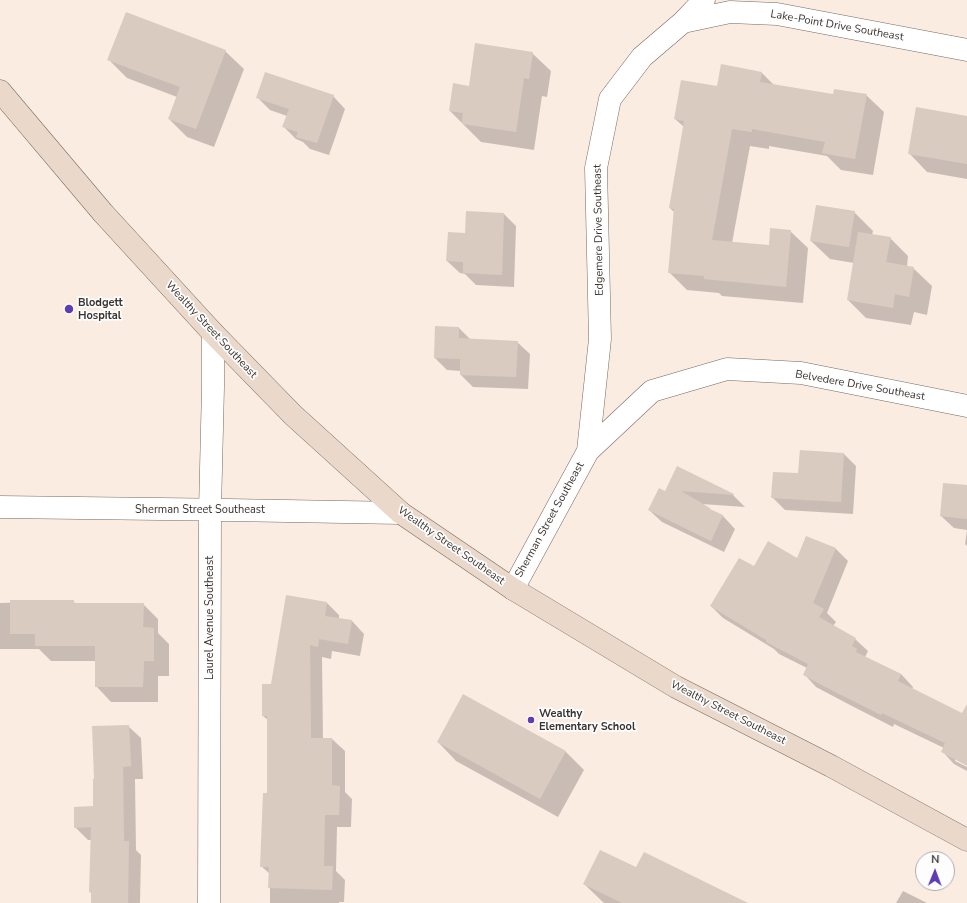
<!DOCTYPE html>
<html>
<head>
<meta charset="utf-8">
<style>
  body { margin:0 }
  #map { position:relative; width:967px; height:903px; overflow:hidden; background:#fbece2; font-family:"Nunito Sans",sans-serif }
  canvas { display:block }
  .north { position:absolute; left:915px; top:851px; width:40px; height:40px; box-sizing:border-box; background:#fdfdfd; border:1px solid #afadab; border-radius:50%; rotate:1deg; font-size:11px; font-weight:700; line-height:16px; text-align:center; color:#3a3430 }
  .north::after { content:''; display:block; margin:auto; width:14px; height:18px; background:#5e3ab3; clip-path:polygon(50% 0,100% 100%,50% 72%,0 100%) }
</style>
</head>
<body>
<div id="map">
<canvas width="967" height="903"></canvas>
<div class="north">N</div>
</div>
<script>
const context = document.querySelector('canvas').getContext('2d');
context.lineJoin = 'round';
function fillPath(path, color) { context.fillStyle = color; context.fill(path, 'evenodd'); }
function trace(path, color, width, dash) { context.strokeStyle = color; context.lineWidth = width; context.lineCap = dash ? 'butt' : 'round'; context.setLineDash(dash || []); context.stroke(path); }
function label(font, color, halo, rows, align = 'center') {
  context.font = font + ' "Nunito Sans",sans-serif'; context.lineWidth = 3.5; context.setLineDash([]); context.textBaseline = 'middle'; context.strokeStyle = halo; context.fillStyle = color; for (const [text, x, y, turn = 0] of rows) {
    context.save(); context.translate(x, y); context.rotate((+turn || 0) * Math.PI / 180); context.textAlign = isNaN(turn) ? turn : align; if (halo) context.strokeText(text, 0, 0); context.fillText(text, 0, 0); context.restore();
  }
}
fillPath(new Path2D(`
  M 225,51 L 244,69 L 214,147 L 187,137 L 169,119 L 177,97 L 127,78 L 109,60 Z
  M 532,53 L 551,71 L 547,97 L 542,96 L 534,150 L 481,142 L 450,111 L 470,87 Z
  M 762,73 L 775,86 L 834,96 L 866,95 L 884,112 L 873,175 L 841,170 L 827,156 L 769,146 L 769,149 L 750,146 L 732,243 L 770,246 L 790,231 L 808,248 L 803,303 L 722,296 L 719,293 L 687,290 L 669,272 L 674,212 L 670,208 L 684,127 L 675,119 L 718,87 Z
  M 333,96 L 345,109 L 329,155 L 310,149 L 303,142 L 296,139 L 284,127 L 287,116 L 270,110 L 258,98 Z
  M 967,117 L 967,179 L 927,172 L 909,153 Z
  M 854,212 L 873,231 L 872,235 L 890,238 L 908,256 L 907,267 L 913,268 L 932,286 L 927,315 L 914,312 L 911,325 L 866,318 L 848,300 L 854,263 L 830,259 L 811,241 Z
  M 504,214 L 516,226 L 514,287 L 476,285 L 465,274 L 460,273 L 447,261 L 466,234 Z
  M 459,328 L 471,340 L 517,342 L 530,354 L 528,389 L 473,387 L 461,375 L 461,371 L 447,370 L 435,358 Z
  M 800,451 L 844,454 L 856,466 L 853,514 L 785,510 L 772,497 L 799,475 Z
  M 677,468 L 733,495 L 745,507 L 701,504 L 712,511 L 723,516 L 735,529 L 724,552 L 662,522 L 649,510 L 666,493 Z
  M 967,486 L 967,546 L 965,544 L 967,530 L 954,528 L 941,516 Z
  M 807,537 L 836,549 L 848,561 L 827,613 L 836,622 L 833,626 L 855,639 L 868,651 L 865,657 L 901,674 L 913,687 L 912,689 L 963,715 L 967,706 L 967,765 L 955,758 L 955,761 L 967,767 L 967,771 L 954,764 L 942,751 L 944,748 L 894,724 L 893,727 L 850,705 L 816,687 L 804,674 L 807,668 L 779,654 L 774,649 L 723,618 L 711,606 L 754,568 L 798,559 Z
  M 73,601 L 76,604 L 143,604 L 158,619 L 158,633 L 169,644 L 169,676 L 158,676 L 158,702 L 111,702 L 96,686 L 96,661 L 51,661 L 39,649 L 0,649 L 0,603 Z
  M 327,603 L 339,615 L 339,619 L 352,621 L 364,634 L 360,656 L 332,651 L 331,659 L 322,657 L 323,739 L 332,739 L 345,751 L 345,792 L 352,799 L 351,827 L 337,827 L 336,871 L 345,880 L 344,902 L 339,902 L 339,903 L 270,903 L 270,874 L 261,866 L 268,794 L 268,720 L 263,716 L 272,685 Z
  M 128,726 L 141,738 L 143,779 L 135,779 L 136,850 L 141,855 L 140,903 L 92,903 L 92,894 L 90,892 L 92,840 L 88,840 L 75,827 L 94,807 Z
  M 438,742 L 566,752 L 584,770 L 558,817 L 456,761 Z
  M 636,869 L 746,903 L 604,903 L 584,884 Z
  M 903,891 L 927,903 L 896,903 Z`), '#0003');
fillPath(new Path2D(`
  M 126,12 L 226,50 L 196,129 L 168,119 L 180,87 L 107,60 Z
  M 475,43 L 533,52 L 529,79 L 524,78 L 516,132 L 462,124 L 463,113 L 449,111 L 453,83 L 469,86 Z
  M 721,64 L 762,72 L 760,82 L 833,94 L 834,89 L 867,94 L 855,159 L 822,153 L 825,142 L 752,129 L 752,132 L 732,129 L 712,240 L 769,245 L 770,228 L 791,230 L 786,287 L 704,279 L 704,276 L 668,273 L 674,209 L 669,208 L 684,121 L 674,119 L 681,80 L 717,86 Z
  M 265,72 L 334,95 L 317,143 L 296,137 L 298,132 L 282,127 L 289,109 L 256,98 Z
  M 916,107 L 967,116 L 967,164 L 908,154 Z
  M 816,205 L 855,211 L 849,247 L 810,241 Z
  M 466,211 L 504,213 L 502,275 L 463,273 L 463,262 L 446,261 L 448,232 L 465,233 Z
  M 858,232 L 891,237 L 886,262 L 914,267 L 909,297 L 895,294 L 893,308 L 847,300 Z
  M 435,326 L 459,327 L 459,338 L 518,341 L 516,377 L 460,375 L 460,359 L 434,358 Z
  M 800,450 L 844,453 L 841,502 L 771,498 L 773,472 L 798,473 Z
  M 677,466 L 734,494 L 734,495 L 681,491 L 710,508 L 710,509 L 723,515 L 711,541 L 648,510 L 659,488 L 665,491 Z
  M 943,483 L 967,485 L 967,519 L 940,516 Z
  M 806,536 L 836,548 L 813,603 L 824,609 L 819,617 L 856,638 L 852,646 L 857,649 L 856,652 L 901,674 L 898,681 L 962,713 L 967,704 L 967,766 L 941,752 L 945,743 L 882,713 L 881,715 L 837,693 L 803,675 L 808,664 L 766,642 L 766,640 L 710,606 L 739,558 L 754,566 L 768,541 L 797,558 Z
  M 286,595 L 327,602 L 325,616 L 352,620 L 348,644 L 319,639 L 318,647 L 310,645 L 311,738 L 332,738 L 332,785 L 340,786 L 339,815 L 325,815 L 324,866 L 333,866 L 332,890 L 268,888 L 269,867 L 260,867 L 263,793 L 267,793 L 267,716 L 262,716 L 262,684 L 271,684 Z
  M 10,600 L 74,600 L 74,603 L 144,603 L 143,627 L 154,628 L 154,661 L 144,661 L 143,687 L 95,687 L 95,646 L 35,646 L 35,634 L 10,634 Z
  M 463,694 L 566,751 L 540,799 L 437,742 Z
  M 129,725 L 131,766 L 123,767 L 124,841 L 129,841 L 128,903 L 91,903 L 91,892 L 89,892 L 91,827 L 74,828 L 74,807 L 93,806 L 93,779 L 94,779 L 92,726 Z
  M 600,850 L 636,867 L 644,852 L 748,903 L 622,903 L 583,884 Z`), '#dacbc1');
const street = new Path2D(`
  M 683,22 L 730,12 L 777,14 L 967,50
  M 588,451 L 600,339 L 596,168 L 610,99 L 642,57 L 683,22 L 704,0
  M 0,507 C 134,509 267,510 401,513
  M 513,589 L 588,451 L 652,391 L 727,369 L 801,373 L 967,406
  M 209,903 L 210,510 L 213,387 L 213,333`);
const secondary = new Path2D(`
  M 0,91 L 103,213 L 213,333 L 293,415 L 401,513 L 513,589 L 676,687 L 831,766 L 967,840`);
trace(street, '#766960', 23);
trace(secondary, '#766960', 23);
trace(street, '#fff', 22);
trace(secondary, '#ead8ca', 22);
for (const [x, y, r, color] of [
  [69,309,5,"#5e3ab3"],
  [531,720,4,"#5e3ab3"]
]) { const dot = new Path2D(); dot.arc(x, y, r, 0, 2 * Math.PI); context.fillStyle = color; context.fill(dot); trace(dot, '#fdfdfd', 1.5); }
label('11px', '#3a3430', '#fdfdfd', [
  ["Lake-Point Drive Southeast",837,26,10],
  ["Edgemere Drive Southeast",599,230,-91],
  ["Wealthy Street Southeast",211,330,47],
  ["Belvedere Drive Southeast",860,386,10],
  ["Sherman Street Southeast",200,510],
  ["Sherman Street Southeast",550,520,-61],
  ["Wealthy Street Southeast",451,546,35],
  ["Laurel Avenue Southeast",210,618,-90],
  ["Wealthy Street Southeast",728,713,27]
]);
label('bold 11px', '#3a3430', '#fdfdfd', [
  ["Blodgett",78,303],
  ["Hospital",78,316],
  ["Wealthy",539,714],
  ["Elementary School",539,727]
], 'left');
</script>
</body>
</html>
